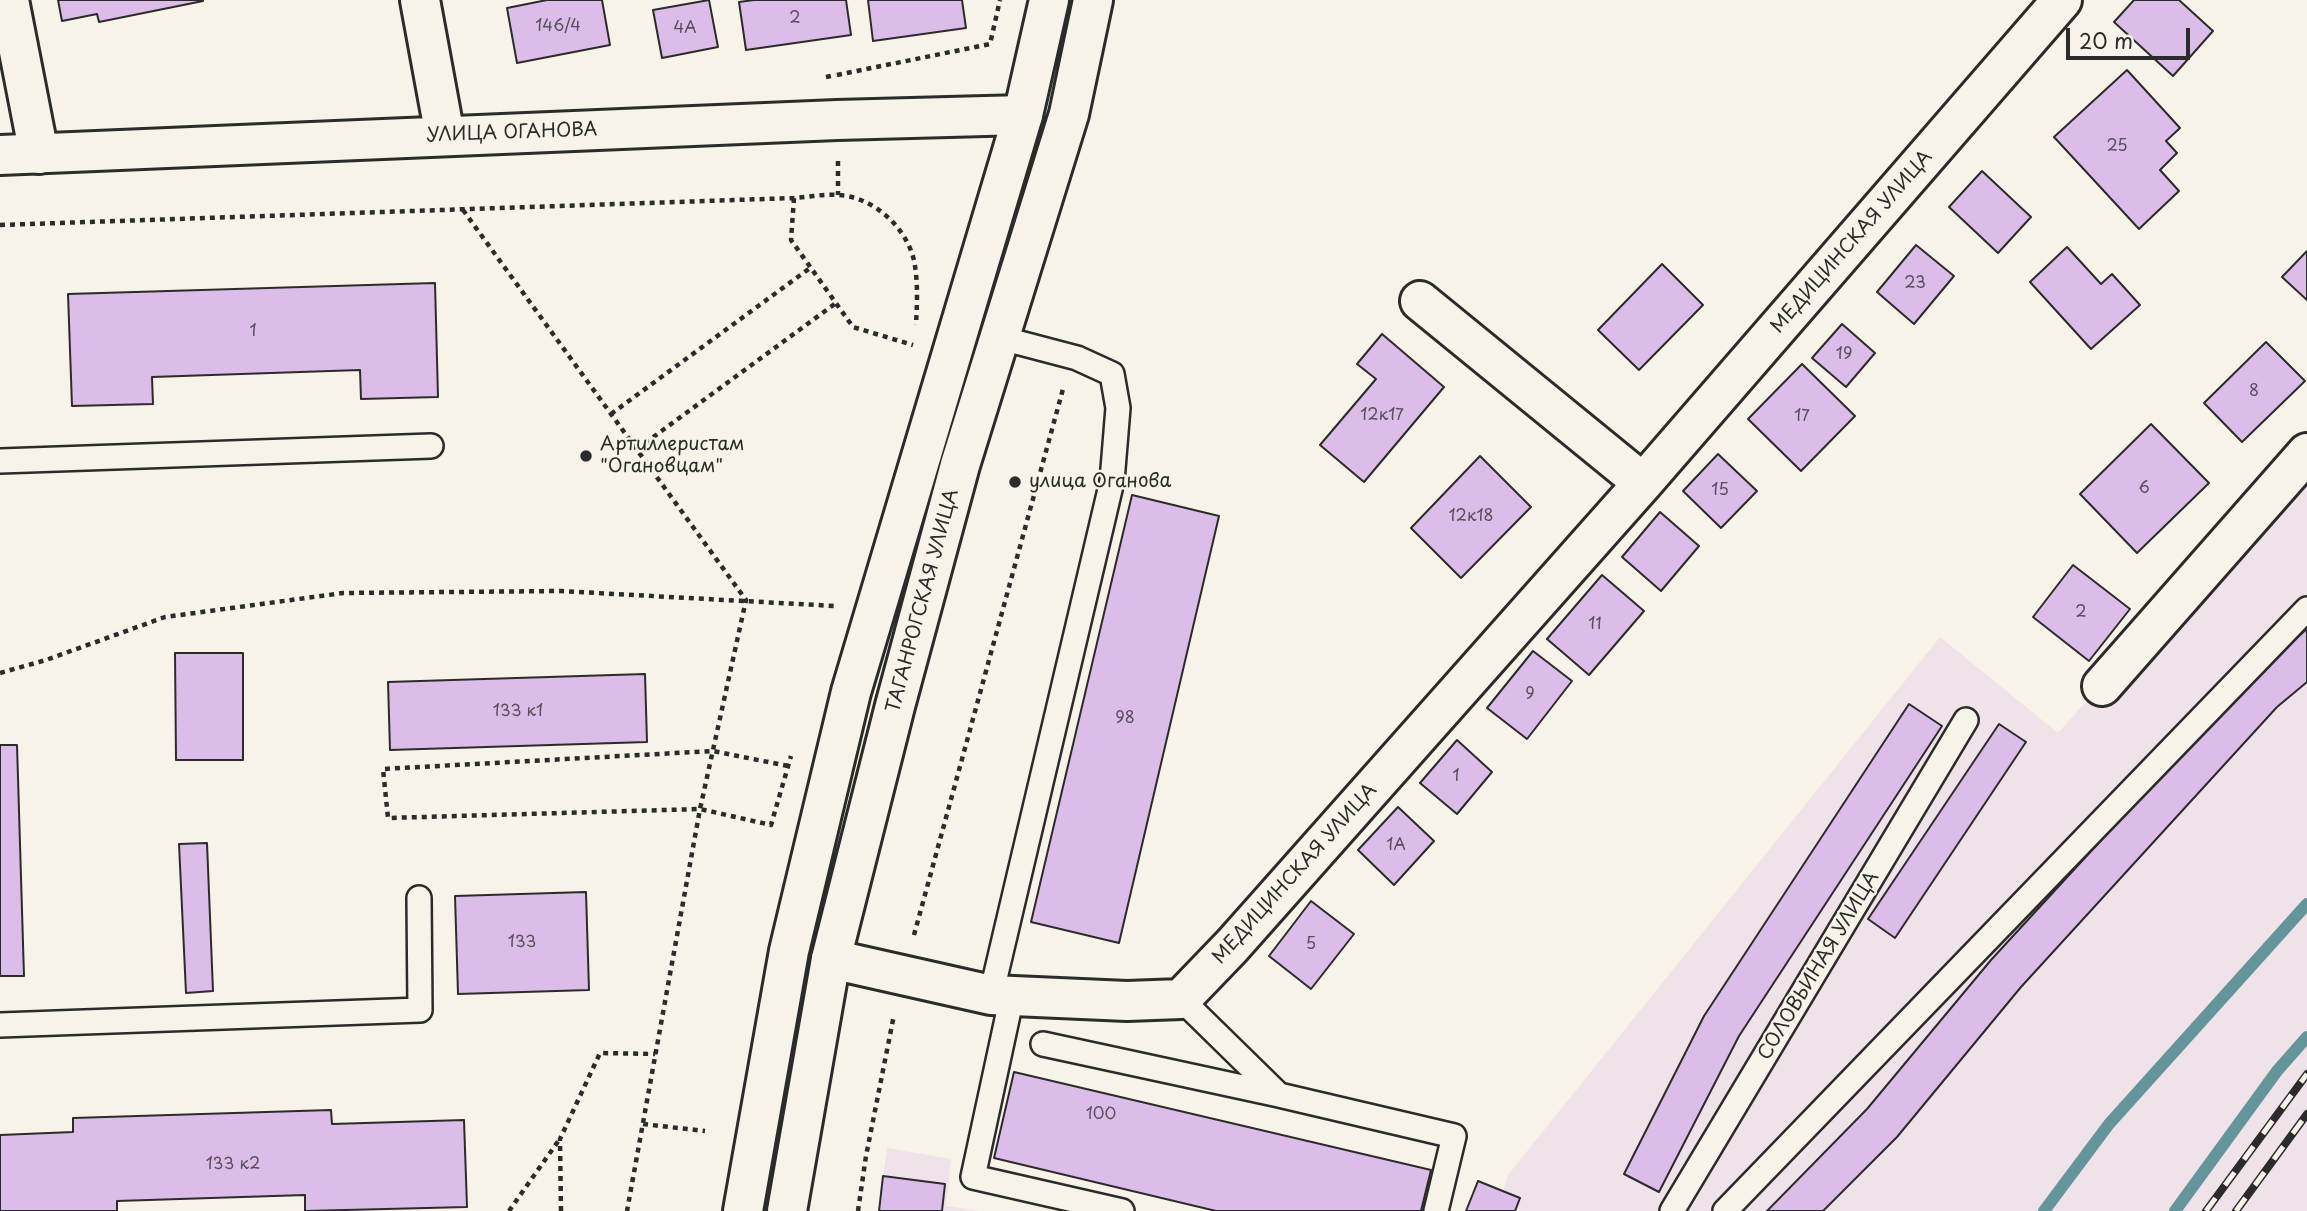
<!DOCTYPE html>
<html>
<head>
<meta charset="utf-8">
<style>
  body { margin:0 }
  #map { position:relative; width:2307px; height:1211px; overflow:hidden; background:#f7f3e8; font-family:"Playpen Sans",sans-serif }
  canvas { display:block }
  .scale { position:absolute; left:2066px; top:28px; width:124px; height:32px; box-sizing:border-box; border:4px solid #2b2b2b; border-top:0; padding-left:9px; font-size:21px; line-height:24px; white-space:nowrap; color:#2b2b2b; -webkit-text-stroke:5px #f7f3e8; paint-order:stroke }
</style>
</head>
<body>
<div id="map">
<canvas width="2307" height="1211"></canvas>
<div class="scale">20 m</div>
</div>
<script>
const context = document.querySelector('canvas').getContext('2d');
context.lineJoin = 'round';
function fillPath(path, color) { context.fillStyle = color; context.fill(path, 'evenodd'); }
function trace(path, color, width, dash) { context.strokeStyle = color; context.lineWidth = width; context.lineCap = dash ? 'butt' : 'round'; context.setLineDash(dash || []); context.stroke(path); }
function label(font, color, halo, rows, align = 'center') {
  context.font = font + ' "Playpen Sans",sans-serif'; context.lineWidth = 5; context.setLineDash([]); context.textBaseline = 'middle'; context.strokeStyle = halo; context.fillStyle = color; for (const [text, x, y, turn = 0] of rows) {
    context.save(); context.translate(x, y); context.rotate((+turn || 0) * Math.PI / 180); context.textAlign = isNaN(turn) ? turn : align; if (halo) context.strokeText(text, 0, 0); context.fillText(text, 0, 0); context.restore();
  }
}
fillPath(new Path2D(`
  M 2307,455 L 2307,1211 L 1498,1211 L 1508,1175 L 1940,637 L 2058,733 Z
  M 887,1148 L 951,1159 L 946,1206 L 980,1211 L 878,1211 Z`), '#efe2e8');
trace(new Path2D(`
  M 2044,1211 L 2109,1124 L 2307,904
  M 2175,1211 L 2277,1071 L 2307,1037`), '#64959a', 12);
const building = new Path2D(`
  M 58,0 L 203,0 L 203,1 L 99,22 L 97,14 L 62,21 Z
  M 547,0 L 602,0 L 610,45 L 517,63 L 507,8 Z
  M 709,0 L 718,47 L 662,58 L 653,10 Z
  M 754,0 L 846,0 L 851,35 L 746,50 L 739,2 Z
  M 868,0 L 962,0 L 966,28 L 873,41 Z
  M 2134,0 L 2179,0 L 2213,31 L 2173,76 L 2114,22 Z
  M 2127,70 L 2180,128 L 2166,141 L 2177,153 L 2160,170 L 2179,191 L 2139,229 L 2054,137 Z
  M 1982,171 L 2031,217 L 1998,253 L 1949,207 Z
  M 1916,245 L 1954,276 L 1914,324 L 1877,292 Z
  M 2067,247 L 2101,284 L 2112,274 L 2140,305 L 2091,349 L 2030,282 Z
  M 2307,251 L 2307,300 L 2282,277 Z
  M 1662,264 L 1703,305 L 1639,370 L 1598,330 Z
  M 435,283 L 438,397 L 361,399 L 360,370 L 152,377 L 153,404 L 72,406 L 68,294 Z
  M 1842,324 L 1875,353 L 1846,387 L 1812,358 Z
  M 1382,334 L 1444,387 L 1364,482 L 1320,445 L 1376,379 L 1357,364 Z
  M 2266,342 L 2305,381 L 2242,442 L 2204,403 Z
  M 1802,364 L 1855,416 L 1801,471 L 1748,419 Z
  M 2151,424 L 2209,483 L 2137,553 L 2080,494 Z
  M 1718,454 L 1757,491 L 1721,528 L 1683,491 Z
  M 1480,456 L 1531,507 L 1461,578 L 1411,528 Z
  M 1132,495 L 1219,516 L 1119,943 L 1031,922 Z
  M 1660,512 L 1699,546 L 1661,591 L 1622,557 Z
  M 2073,565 L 2130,609 L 2089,661 L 2033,617 Z
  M 1602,575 L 1644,611 L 1589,675 L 1547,639 Z
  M 2307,629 L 2307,682 L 2277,707 L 2021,987 L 1897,1137 L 1823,1211 L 1767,1211 L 1867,1109 L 1991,960 L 2250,678 Z
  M 1533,651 L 1572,681 L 1527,739 L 1487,708 Z
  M 175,653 L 243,653 L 243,760 L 176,760 Z
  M 645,674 L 647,742 L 390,750 L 388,682 Z
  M 1909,704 L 1942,726 L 1739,1036 L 1659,1192 L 1624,1174 L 1704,1016 Z
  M 1999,724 L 2026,742 L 1895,938 L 1868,919 Z
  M 1457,740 L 1492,772 L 1457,814 L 1420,783 Z
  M 0,745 L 17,745 L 24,976 L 0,976 Z
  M 1398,807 L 1434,841 L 1394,885 L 1358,850 Z
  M 207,843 L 213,991 L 186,993 L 179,844 Z
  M 586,892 L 589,990 L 458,994 L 455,896 Z
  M 1311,901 L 1354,934 L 1311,989 L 1269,956 Z
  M 1014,1072 L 1431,1170 L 1421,1211 L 1216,1211 L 994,1158 Z
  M 331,1110 L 332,1124 L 464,1120 L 467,1207 L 305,1211 L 305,1195 L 117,1201 L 117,1211 L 0,1211 L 0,1135 L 73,1132 L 73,1118 Z
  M 883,1176 L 945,1184 L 942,1211 L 879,1211 Z
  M 1478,1181 L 1520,1198 L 1515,1211 L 1466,1211 Z`);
fillPath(building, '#dcbce8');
trace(building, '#2b2b2b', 2);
const lane = new Path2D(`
  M 0,461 L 431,446
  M 991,995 L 1112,481 L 1118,408 L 1112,374 L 1077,358 L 1001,338
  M 1012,996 L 973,1177 L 1122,1211
  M 1181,999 L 1279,1095 L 1454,1136 L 1436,1211
  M 0,1025 L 420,1010 L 419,898
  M 1043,1044 L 1279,1095
  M 1672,1211 L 1966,720
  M 1725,1211 L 2307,609`);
const street = new Path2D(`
  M 9,0 L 39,154
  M 1420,301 L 1643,483
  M 2102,686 L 2307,453
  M 831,959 L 991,995 L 1127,1001 L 1181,999 L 1232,946 L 1643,483 L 2062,0`);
const secondary = new Path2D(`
  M 420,0 L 445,136
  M 0,155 L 837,120 L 1023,115`);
const primary = new Path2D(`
  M 743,1211 L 789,951 L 851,692 L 1023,115 L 1049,0
  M 787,1211 L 831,959 L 895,706 L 960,465 L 1069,114 L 1093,0`);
trace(lane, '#2b2b2b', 28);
trace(street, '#2b2b2b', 44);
trace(secondary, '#2b2b2b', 44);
trace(primary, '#2b2b2b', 44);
trace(new Path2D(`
  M 837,75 L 990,44 L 1000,0
  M 826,77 L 836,75
  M 838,161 L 838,195
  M 794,198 L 791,240 L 853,327 L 913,345
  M 463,210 L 746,600 L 700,809 L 627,1211
  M 0,225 L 794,198 C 808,197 823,194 837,195 C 874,196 910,230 915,266 C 918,285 917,306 916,325
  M 611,414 L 810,268
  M 637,449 L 836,303
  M 0,673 L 46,660 L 165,617 L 343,593 L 560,591 L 835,606
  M 788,766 L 713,751 L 383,769 L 388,818 L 700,809 L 771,825 L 791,756
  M 914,935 L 1063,389
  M 643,1124 L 705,1131
  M 509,1211 L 559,1140
  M 561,1211 L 560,1139 L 600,1053 L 655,1054
  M 858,1211 L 866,1156 L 894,1015`), '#2b2b2b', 4.5, [5, 5]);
trace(lane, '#f7f3e8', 23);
trace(street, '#f7f3e8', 38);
trace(secondary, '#f7f3e8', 38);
trace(primary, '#f7f3e8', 38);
const rail = new Path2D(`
  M 2206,1211 L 2307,1074
  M 2236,1211 L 2307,1114`);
trace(rail, '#2b2b2b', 8);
trace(rail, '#f7f3e8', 5, [16]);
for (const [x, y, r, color] of [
  [586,456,7,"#2b2b2b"],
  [1015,482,7,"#2b2b2b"]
]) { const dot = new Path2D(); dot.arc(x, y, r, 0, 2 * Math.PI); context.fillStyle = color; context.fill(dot); trace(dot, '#f7f3e8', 2.5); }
label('16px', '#574f5a', null, [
  ["2",795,19],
  ["146/4",558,27],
  ["4А",685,29],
  ["25",2117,147],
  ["23",1915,284],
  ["1",253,332],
  ["19",1844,355],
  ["8",2254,392],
  ["12к17",1382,416],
  ["17",1802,417],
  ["6",2144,489],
  ["15",1720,491],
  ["12к18",1471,517],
  ["2",2081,613],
  ["11",1595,625],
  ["9",1530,695],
  ["133 к1",518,712],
  ["98",1125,719],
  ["1",1456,777],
  ["1А",1396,846],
  ["133",522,943],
  ["5",1311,945],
  ["100",1101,1115],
  ["133 к2",233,1165]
]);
label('19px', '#2b2b2b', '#f7f3e8', [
  ["УЛИЦА ОГАНОВА",512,133,-2],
  ["МЕДИЦИНСКАЯ УЛИЦА",1852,242,-49],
  ["ТАГАНРОГСКАЯ УЛИЦА",923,601,-75],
  ["МЕДИЦИНСКАЯ УЛИЦА",1295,874,-48],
  ["СОЛОВЬИНАЯ УЛИЦА",1819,966,-59]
]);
label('19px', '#2b2b2b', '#f7f3e8', [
  ["Артиллеристам",600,445],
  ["\"Огановцам\"",600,467],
  ["улица Оганова",1029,482]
], 'left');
</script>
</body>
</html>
